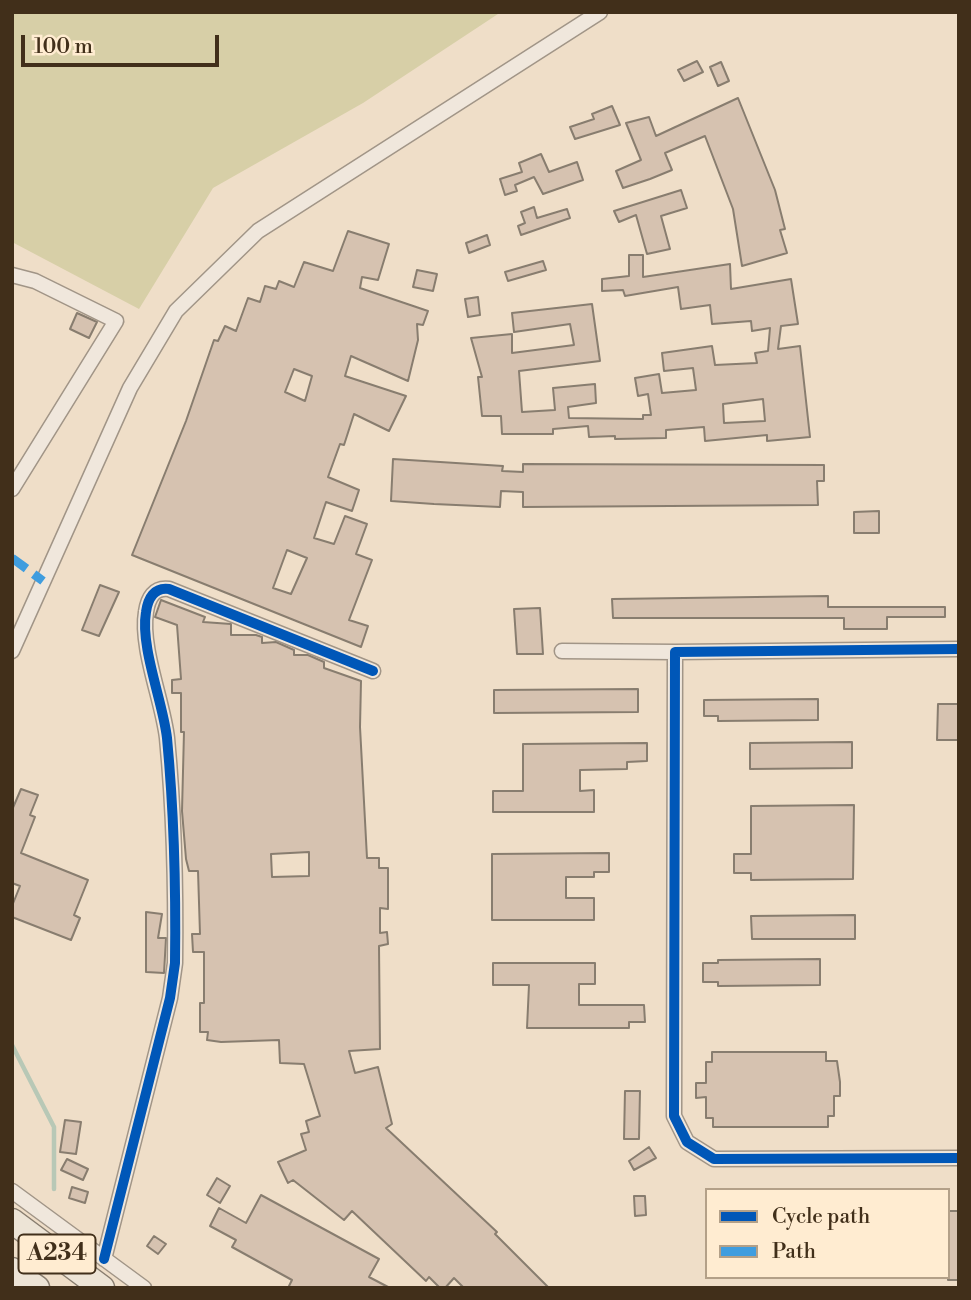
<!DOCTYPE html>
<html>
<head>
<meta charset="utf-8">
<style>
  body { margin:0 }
  #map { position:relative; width:971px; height:1300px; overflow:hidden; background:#efdec8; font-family:"Libre Bodoni",serif }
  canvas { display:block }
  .frame { position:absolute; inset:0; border:14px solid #412f1a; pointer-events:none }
  .legend { position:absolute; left:705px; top:1188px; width:245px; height:91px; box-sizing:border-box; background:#ffecd1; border:2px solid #b3a088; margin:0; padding:9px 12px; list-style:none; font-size:21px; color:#412f1a }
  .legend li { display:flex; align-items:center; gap:14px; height:35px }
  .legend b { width:35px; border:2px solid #b3a088 }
  .scale { position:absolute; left:21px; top:35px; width:198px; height:32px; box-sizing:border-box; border:4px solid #412f1a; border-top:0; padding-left:9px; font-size:21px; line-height:24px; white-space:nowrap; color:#412f1a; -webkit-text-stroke:5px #ffecd1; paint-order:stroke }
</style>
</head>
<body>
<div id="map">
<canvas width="971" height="1300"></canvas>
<div class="frame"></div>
<ul class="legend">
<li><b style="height:9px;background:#0057b8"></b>Cycle path</li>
<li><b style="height:9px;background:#3f9ddf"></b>Path</li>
</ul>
<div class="scale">100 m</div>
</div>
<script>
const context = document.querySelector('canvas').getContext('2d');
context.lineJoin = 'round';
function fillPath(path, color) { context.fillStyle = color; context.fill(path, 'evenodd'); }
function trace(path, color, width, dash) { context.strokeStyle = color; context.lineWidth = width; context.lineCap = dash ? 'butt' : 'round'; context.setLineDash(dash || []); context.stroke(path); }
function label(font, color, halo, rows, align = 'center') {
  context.font = font + ' "Libre Bodoni",serif'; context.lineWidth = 5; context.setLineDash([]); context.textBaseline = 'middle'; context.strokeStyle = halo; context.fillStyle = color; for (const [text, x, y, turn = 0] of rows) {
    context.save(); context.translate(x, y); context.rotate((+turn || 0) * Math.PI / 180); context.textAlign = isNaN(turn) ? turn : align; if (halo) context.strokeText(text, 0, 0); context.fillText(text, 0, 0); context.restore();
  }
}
fillPath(new Path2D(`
  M 12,12 L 501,12 L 363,103 L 213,188 L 139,309 L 12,242 Z`), '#d7cfa7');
trace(new Path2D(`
  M 12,1045 L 54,1127 L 54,1189`), '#b8c8b6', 4.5);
const building = new Path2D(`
  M 697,61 L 703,72 L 684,81 L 678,70 Z
  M 721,62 L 729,81 L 718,86 L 710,67 Z
  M 738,98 L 775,190 L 785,229 L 780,230 L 787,253 L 742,266 L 733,209 L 705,136 L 665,153 L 672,170 L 650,179 L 623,188 L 616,171 L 641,160 L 626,123 L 649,117 L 656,136 Z
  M 612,106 L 620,125 L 575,139 L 570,127 L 594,119 L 592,114 Z
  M 541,154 L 549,172 L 577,162 L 583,180 L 543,194 L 534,177 L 515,185 L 517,191 L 505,195 L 500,179 L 522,172 L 519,163 Z
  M 681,190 L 687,208 L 661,216 L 670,249 L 647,254 L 636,215 L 619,222 L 614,211 Z
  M 534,207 L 537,218 L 567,209 L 570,218 L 521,235 L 518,226 L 525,223 L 521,212 Z
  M 348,231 L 389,244 L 378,280 L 362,277 L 360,288 L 428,311 L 423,325 L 417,324 L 418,340 L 408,381 L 351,356 L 345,376 L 406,396 L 389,431 L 354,414 L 344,445 L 340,444 L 328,477 L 359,490 L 352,511 L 326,502 L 314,538 L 334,544 L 345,516 L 367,524 L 356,554 L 372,560 L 349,620 L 368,626 L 361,647 L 132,555 L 186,421 L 214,340 L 218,341 L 225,326 L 236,331 L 248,298 L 260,302 L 265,286 L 276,289 L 279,281 L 294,287 L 304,262 L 333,271 ZM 294,369 L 312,376 L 305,401 L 285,392 ZM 287,550 L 307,558 L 291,594 L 273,588 Z
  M 487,235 L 490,245 L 469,253 L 466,243 Z
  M 629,255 L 643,255 L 643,277 L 730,264 L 731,289 L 791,279 L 798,324 L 781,326 L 778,349 L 800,346 L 810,437 L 767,441 L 767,435 L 705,441 L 704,427 L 666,430 L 666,438 L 615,439 L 615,436 L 589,437 L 588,426 L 553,429 L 553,434 L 502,434 L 501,416 L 482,416 L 478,377 L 482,377 L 471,338 L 512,334 L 512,353 L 574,345 L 570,324 L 514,332 L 512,313 L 592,304 L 600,361 L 519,371 L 522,412 L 555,410 L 553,388 L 595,384 L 596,403 L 568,407 L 569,418 L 643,419 L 643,415 L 651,415 L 648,394 L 638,396 L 635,378 L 659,374 L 662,393 L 696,390 L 693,368 L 664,371 L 662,353 L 712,346 L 715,365 L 757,363 L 755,353 L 768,351 L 770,328 L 752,331 L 751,321 L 712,324 L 710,305 L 681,309 L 678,287 L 625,296 L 623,290 L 602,291 L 602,279 L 629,276 ZM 763,399 L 765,421 L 724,423 L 723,404 Z
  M 543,261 L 546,270 L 508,281 L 505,272 Z
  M 417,270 L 437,274 L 433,291 L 413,287 Z
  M 478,297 L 480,315 L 468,317 L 465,299 Z
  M 77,313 L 97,322 L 89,338 L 70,329 Z
  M 393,459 L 503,466 L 502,471 L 523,472 L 523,464 L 824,465 L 824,481 L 817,481 L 818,505 L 523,507 L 523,492 L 501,491 L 500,507 L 434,504 L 391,501 Z
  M 879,511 L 879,533 L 854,533 L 854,512 Z
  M 100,585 L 119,592 L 99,636 L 82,630 Z
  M 828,596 L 828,607 L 945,607 L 945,617 L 887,617 L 887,629 L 844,629 L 844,618 L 613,618 L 612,599 Z
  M 161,600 L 205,617 L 203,622 L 231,624 L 231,635 L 256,635 L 262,637 L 262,643 L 276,642 L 294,650 L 294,655 L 308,655 L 324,662 L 324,668 L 361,681 L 360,727 L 367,858 L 379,858 L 379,868 L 388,868 L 388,909 L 380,908 L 380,933 L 387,932 L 388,944 L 379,946 L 380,1049 L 349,1051 L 355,1073 L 378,1067 L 392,1124 L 386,1128 L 497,1232 L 495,1234 L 549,1288 L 464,1288 L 454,1278 L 445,1288 L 440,1288 L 429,1277 L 426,1281 L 352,1211 L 344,1220 L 293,1180 L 288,1183 L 278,1162 L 306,1150 L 301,1134 L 309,1132 L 306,1121 L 320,1116 L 304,1064 L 280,1063 L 279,1040 L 221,1042 L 207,1040 L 208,1032 L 200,1032 L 200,1003 L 204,1003 L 204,952 L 193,952 L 192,934 L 200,934 L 198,871 L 189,871 L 186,859 L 182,811 L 184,732 L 181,732 L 181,693 L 172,693 L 172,680 L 181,679 L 177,625 L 155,617 ZM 309,852 L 309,876 L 272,877 L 271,854 Z
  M 540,608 L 543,654 L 517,654 L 514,609 Z
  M 638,689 L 638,712 L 494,713 L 494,690 Z
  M 818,699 L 818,720 L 718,721 L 718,716 L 704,716 L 704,700 Z
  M 938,704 L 959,704 L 959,740 L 937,740 Z
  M 852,742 L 852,768 L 750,769 L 750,743 Z
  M 647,743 L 647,761 L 627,762 L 627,769 L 580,770 L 580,791 L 594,790 L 594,812 L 493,812 L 493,791 L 523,791 L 523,744 Z
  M 21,789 L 38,795 L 30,815 L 35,817 L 21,853 L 88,880 L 74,915 L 80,918 L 71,940 L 12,917 L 12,906 L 20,886 L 12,883 L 12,810 Z
  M 854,805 L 853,879 L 751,880 L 751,873 L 734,873 L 734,854 L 751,854 L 751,806 Z
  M 609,853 L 609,872 L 594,872 L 594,877 L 566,877 L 566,898 L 594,898 L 594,920 L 492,920 L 492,854 Z
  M 146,912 L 162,914 L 158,938 L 166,938 L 164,973 L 146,972 Z
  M 855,915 L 855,939 L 752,939 L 751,916 Z
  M 820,959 L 820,985 L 718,986 L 718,982 L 703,982 L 703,963 L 718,963 L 718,960 Z
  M 493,963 L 595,963 L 595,984 L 579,984 L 579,1005 L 644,1005 L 645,1022 L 629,1022 L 629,1028 L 527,1028 L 529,985 L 493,985 Z
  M 712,1052 L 826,1052 L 826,1061 L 837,1061 L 840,1082 L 840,1096 L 834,1096 L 834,1116 L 828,1116 L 828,1127 L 713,1127 L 713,1118 L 706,1118 L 706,1097 L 696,1098 L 696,1083 L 706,1083 L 706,1062 L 712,1062 Z
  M 625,1091 L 640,1091 L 639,1139 L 624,1139 Z
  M 65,1120 L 81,1122 L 76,1154 L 60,1152 Z
  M 649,1147 L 656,1158 L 634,1170 L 629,1161 Z
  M 67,1159 L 88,1169 L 83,1180 L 61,1170 Z
  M 217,1178 L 230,1186 L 220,1203 L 207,1195 Z
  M 72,1187 L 88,1192 L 85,1203 L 69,1198 Z
  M 261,1195 L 379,1259 L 369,1277 L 390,1288 L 288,1288 L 292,1280 L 232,1247 L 236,1240 L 210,1226 L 219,1208 L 246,1223 Z
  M 634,1196 L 645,1196 L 646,1215 L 635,1216 Z
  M 948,1211 L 959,1211 L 959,1280 L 948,1280 Z
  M 154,1236 L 166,1244 L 158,1254 L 147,1246 Z`);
fillPath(building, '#d6c2b0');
trace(building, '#887d6f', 2);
const street = new Path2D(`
  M 12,275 L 35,281 L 116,321 L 12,489
  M 959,649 L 675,652 L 674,1116 L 687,1142 L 714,1159 L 959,1158
  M 12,651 L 130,388 L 176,311 L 258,231 L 600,12
  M 562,651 L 675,652
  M 12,1191 L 144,1288
  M 104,1259 L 170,998 L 175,963 C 176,889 174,812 167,738 C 163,702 140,647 146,612 C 148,598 154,587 169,589 L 373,671`);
const highway = new Path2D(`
  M 12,1221 L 102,1288
  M 12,1270 L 37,1288`);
trace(street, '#a19587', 17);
trace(highway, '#887d6f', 27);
trace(street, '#f0e7dc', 14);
trace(highway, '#ede4d6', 24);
trace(new Path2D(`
  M 12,558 L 43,581`), '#3f9ddf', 9, [18, 9]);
trace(new Path2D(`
  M 959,649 L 675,652 L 674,1116 L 687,1142 L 714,1159 L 959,1158
  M 104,1259 L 170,998 L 175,963 C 176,889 174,812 167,738 C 163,702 140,647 146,612 C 148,598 154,587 169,589 L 373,671`), '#0057b8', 10);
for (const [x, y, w] of [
  [57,1254,77]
]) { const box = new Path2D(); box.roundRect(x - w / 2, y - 19.5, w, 39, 5); context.fillStyle = '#ffecd1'; context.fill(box); trace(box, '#412f1a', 2); }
label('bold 23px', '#412f1a', null, [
  ["A234",57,1254]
]);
</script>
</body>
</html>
